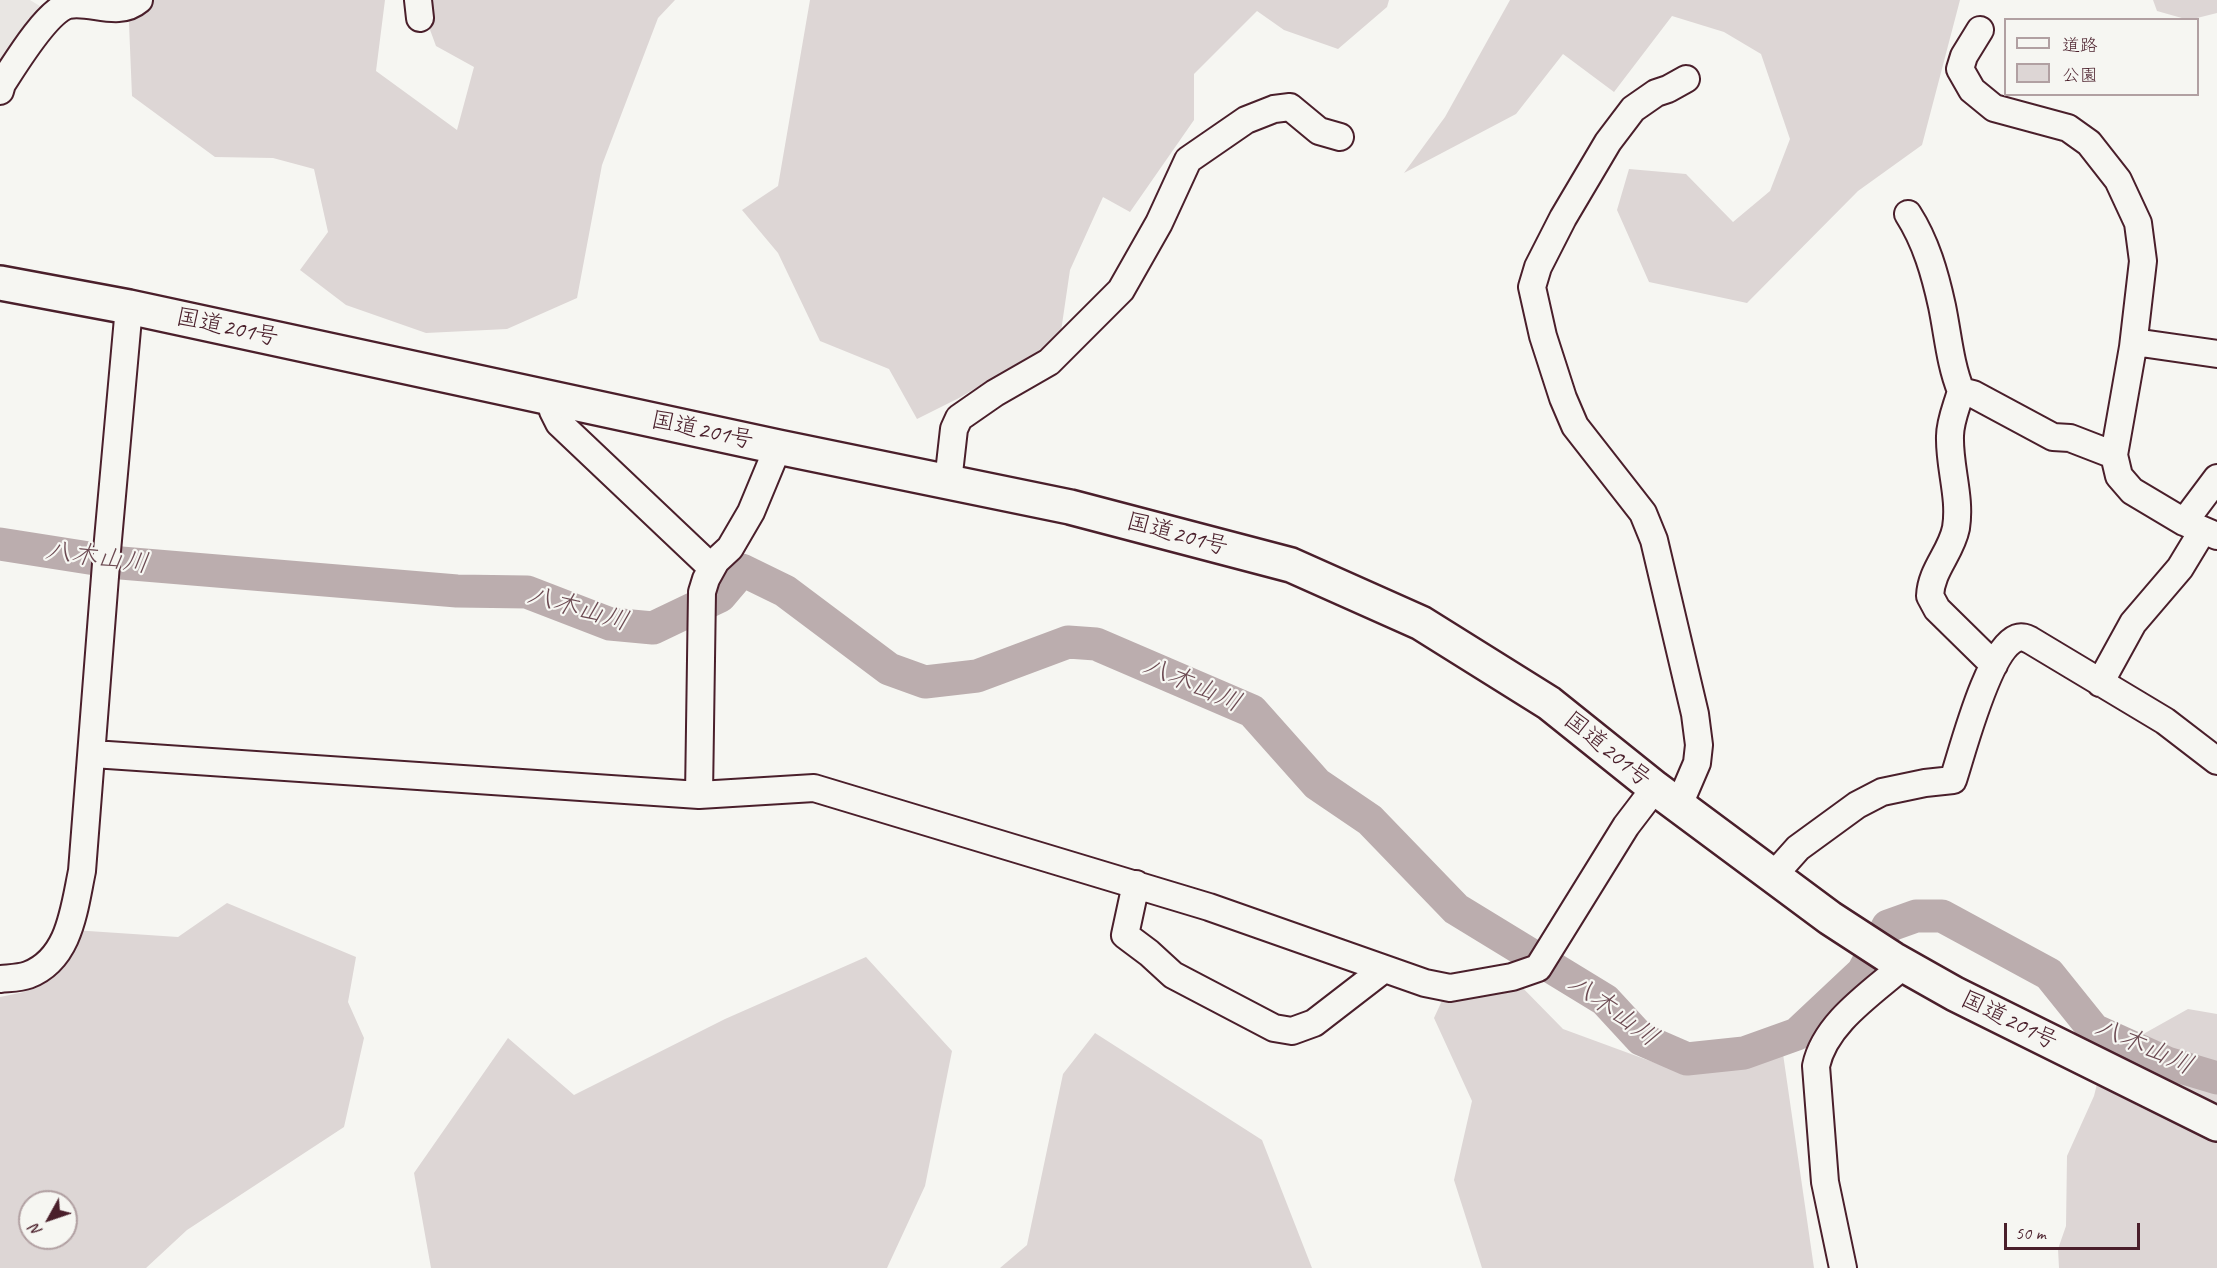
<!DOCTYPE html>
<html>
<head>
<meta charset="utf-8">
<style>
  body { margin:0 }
  #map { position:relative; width:2217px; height:1268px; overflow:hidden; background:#f6f6f2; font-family:Caveat,"Klee One",sans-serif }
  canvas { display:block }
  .legend { position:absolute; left:2004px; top:18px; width:195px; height:78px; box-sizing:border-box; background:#f6f6f2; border:2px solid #b1a0a2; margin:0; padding:8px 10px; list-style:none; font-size:18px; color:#4a1f2b }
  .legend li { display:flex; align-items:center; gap:12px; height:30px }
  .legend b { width:30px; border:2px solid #b1a0a2 }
  .north { position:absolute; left:18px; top:1190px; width:60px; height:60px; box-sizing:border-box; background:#f6f6f2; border:2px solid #b1a0a2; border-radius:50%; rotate:230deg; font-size:16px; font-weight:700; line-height:24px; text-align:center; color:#4a1f2b }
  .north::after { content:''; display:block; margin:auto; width:21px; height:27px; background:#4a1f2b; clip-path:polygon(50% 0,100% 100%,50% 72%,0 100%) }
  .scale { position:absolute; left:2004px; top:1223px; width:136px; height:27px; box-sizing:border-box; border:3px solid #4a1f2b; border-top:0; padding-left:8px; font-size:18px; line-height:21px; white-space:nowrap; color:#4a1f2b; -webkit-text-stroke:4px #f6f6f2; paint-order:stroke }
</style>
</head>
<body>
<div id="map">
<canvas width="2217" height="1268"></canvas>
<ul class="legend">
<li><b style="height:8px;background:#f6f6f2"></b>道路</li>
<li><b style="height:16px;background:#ddd6d5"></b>公園</li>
</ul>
<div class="north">N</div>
<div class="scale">50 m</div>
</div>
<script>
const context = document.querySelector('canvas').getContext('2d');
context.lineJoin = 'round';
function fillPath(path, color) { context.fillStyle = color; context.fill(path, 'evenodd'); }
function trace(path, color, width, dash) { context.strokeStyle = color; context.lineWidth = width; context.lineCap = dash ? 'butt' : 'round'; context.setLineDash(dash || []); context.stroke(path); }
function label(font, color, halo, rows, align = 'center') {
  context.font = font + ' Caveat,"Klee One",sans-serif'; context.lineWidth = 4.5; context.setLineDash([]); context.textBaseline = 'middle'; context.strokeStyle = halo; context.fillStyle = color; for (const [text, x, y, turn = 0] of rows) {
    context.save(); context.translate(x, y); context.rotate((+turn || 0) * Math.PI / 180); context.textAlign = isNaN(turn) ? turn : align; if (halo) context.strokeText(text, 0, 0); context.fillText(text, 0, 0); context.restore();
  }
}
fillPath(new Path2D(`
  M 0,0 L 30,0 L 43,8 L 0,78 Z`), '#e9e6e3');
fillPath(new Path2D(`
  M 128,0 L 385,0 L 376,71 L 457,130 L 474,67 L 436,46 L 419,0 L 675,0 L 658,18 L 602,165 L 577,298 L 507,329 L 426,333 L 346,305 L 300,270 L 328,232 L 314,169 L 273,158 L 215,157 L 132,96 Z
  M 810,0 L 1389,0 L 1387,7 L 1338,49 L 1284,30 L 1257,11 L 1194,74 L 1194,120 L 1130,212 L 1103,197 L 1070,270 L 1060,338 L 959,398 L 917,419 L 889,369 L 820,341 L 778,253 L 742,210 L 778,186 Z
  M 1510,0 L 1960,0 L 1922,145 L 1858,191 L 1747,303 L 1649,282 L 1617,210 L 1629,169 L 1686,174 L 1733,222 L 1770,191 L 1790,139 L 1761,54 L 1724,32 L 1672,16 L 1614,92 L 1563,54 L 1516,114 L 1404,173 L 1445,117 Z
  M 2153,0 L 2217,0 L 2217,13 L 2189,20 L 2157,11 Z
  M 227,903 L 356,957 L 348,1002 L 364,1038 L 344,1127 L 187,1230 L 146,1268 L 0,1268 L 0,997 L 24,992 L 73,930 L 178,937 ZM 30,1202 L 66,1202 L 66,1238 L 30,1238 Z
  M 866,957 L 952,1051 L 925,1186 L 887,1268 L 431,1268 L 414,1173 L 508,1038 L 574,1095 L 725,1019 Z
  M 1512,977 L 1563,1029 L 1680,1072 L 1782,1047 L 1814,1268 L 1482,1268 L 1454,1180 L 1472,1101 L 1434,1018 L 1445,994 Z
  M 2188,1009 L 2217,1014 L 2217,1268 L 2059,1268 L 2058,1249 L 2066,1226 L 2067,1156 L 2094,1096 L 2104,1056 Z
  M 1095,1033 L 1262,1140 L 1312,1268 L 1000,1268 L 1027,1245 L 1063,1074 Z`), '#ddd6d5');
trace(new Path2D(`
  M 0,544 L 121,563 L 457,591 L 527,592 L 610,624 L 653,628 L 720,596 L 742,570 L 785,591 L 889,669 L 925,682 L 977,676 L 1068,642 L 1096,644 L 1252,711 L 1317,784 L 1370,820 L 1456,909 L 1605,1000 L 1641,1039 L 1687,1059 L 1744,1053 L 1797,1034 L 1863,972 L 1888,926 L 1916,916 L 1942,916 L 2049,974 L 2094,1030 L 2167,1063 L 2217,1078`), '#bbadae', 33);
const minor = new Path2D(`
  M 418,0 L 420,18
  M 1980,30 L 1964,56 L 1960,69 L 1972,90 L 1994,108 L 2068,128 L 2089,143 L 2118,180 L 2138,223 L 2143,261 L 2133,347 L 2114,455 L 2119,476 L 2132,491 L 2184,522 L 2217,536
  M 0,91 L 2,84 C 15,64 46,12 68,5 C 91,0 118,18 139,0
  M 1908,214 C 1926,242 1935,274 1942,306 C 1948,335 1950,364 1961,391 C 1957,406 1950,421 1950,436 C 1949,467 1961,497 1956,528 C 1951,553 1931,570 1930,596 L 1937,609 L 1994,665
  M 2134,342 L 2217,354
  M 1961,391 L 1973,394 L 2053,437 L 2070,438 L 2114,455
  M 549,398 L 553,411 L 559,423 L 712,568
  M 948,482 L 954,429 L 959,418 L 995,393 L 1049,362 L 1121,290 L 1159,223 L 1188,160 L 1246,120 L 1274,109 L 1290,107 L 1319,131 L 1340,137
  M 2184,522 L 2217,478
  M 2100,683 L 2133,623 L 2180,568 L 2203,530
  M 93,754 L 699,795 L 814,788 L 1209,907 L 1425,983 L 1450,988 L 1512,977 L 1538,968 L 1626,826 L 1655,788
  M 699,795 L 702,592 L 706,579 L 716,561 L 730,548 L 751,512 L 778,447
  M 1679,805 L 1697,763 L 1699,745 L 1695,714 L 1654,540 L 1643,513 L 1575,426 L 1563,398 L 1543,336 L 1532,287 L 1538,267 L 1563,218 L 1608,142 L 1633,109 L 1656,93 L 1668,89 L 1686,79
  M 1773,876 L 1798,848 L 1857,805 L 1882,792 L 1925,783 L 1953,780 C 1963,750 1988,649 2017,638 C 2022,636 2026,638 2030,640 L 2165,721 L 2217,761
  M 1136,884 L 1125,935 L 1149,953 L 1173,975 L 1274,1028 L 1292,1031 L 1314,1023 L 1384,969
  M 0,979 C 9,978 20,978 28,975 C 70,959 74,909 82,871 L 107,551 L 129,307
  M 1843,1268 L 1825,1182 L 1816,1066 C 1825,1023 1872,993 1904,965`);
const highway = new Path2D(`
  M 0,283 L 129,307 L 778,447 L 1070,507 L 1291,565 L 1421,623 L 1549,703 L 1655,788 L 1830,918 L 1893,959 L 1955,994 L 2217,1124`);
trace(minor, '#4a1f2b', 30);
trace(highway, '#4a1f2b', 38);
trace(minor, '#f6f6f2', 26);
trace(highway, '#f6f6f2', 33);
label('24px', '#4a1f2b', '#f6f6f2', [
  ["国道201号",227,328,12],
  ["国道201号",702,431,12],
  ["国道201号",1177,535,15],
  ["国道201号",1607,750,39],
  ["国道201号",2009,1021,26]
]);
label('italic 26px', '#6c4a52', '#f6f6f2', [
  ["八木山川",97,558,8],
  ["八木山川",578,609,16],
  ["八木山川",1192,685,23],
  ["八木山川",1613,1011,36],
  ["八木山川",2144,1047,24]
]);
</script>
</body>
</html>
